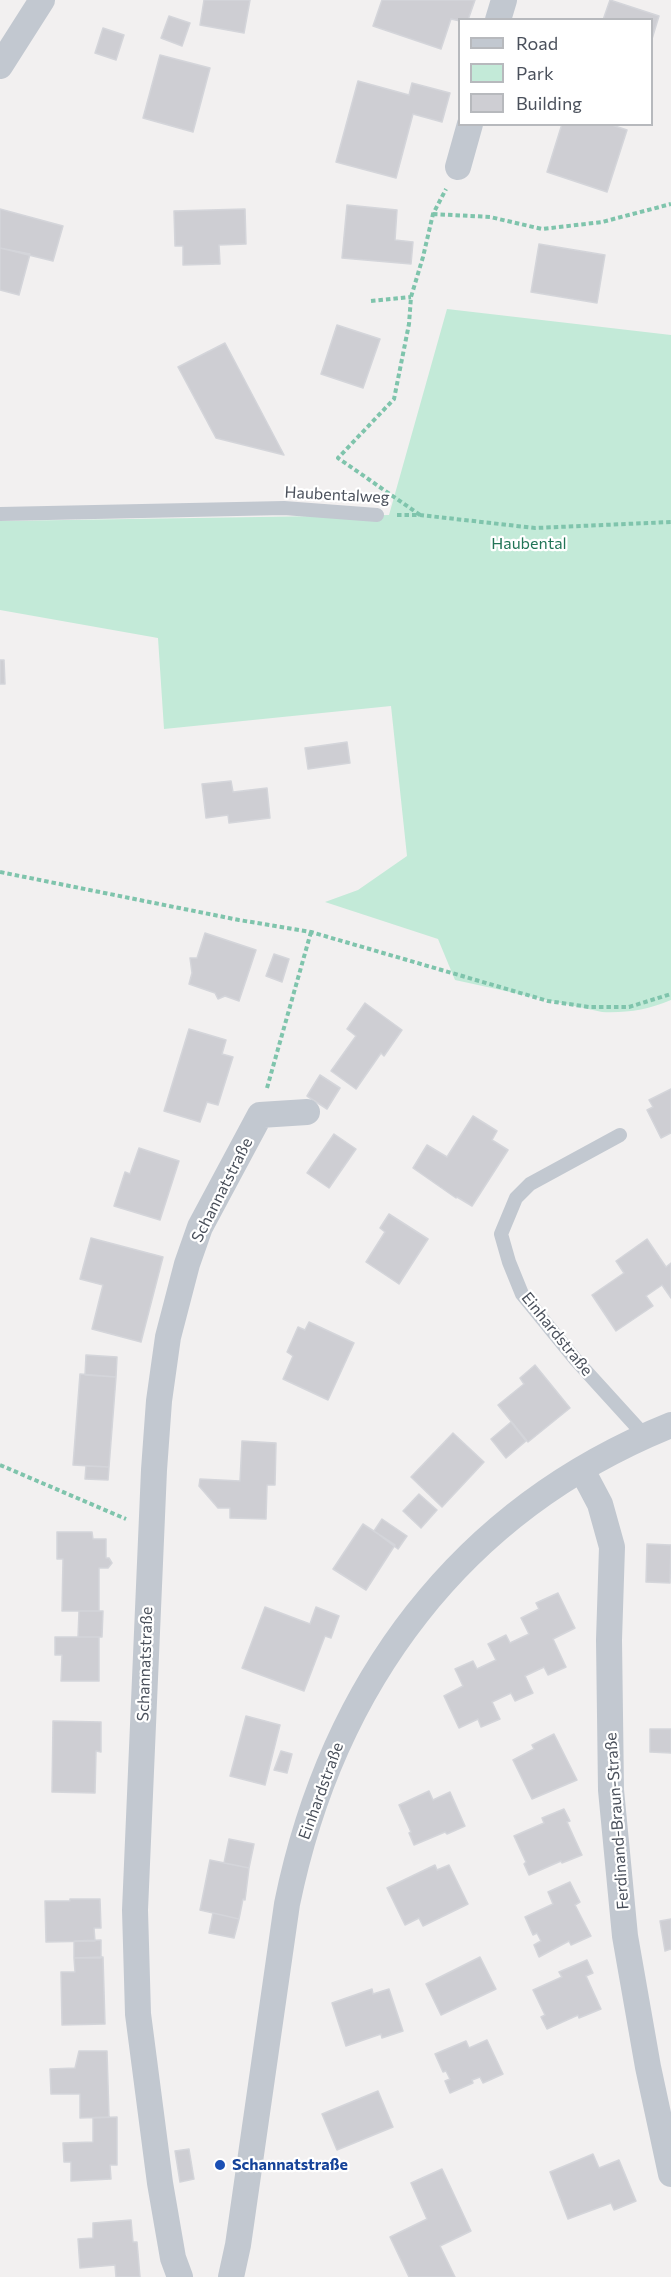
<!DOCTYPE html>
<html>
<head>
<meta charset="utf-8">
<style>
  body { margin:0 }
  #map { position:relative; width:671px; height:2277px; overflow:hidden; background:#f2f0f0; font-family:Commissioner,sans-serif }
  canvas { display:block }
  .legend { position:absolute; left:458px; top:18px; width:195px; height:108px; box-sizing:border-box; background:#fff; border:2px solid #b7b9bd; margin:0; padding:8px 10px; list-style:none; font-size:18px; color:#4a505b }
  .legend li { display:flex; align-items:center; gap:12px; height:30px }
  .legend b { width:30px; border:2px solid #b7b9bd }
</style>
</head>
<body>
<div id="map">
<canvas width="671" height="2277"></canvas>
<ul class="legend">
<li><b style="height:8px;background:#c2c8d0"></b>Road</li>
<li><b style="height:16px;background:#c3ead8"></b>Park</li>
<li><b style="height:16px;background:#ceced3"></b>Building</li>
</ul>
</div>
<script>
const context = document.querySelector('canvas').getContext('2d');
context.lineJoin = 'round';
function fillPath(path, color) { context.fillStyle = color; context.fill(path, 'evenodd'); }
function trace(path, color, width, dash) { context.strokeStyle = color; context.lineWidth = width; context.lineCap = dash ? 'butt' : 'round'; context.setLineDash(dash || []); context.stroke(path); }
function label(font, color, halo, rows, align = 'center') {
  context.font = font + ' Commissioner,sans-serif'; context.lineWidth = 4.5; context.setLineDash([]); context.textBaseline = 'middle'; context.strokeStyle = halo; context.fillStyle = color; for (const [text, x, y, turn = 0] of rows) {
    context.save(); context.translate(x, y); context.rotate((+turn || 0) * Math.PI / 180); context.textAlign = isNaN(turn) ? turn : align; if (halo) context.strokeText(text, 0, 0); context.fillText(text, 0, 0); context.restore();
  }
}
fillPath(new Path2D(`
  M 447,309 L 671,335 L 671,1000 C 648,1010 626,1013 602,1012 L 455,980 L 438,939 L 325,902 L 358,890 L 407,856 L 391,706 L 164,729 L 158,638 L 0,610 L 0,521 L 389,515 Z`), '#c3ead8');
const building = new Path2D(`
  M 204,0 L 250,0 L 244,33 L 200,25 Z
  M 382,0 L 475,0 L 468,20 L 460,20 L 460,21 L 451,19 L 441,49 L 373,26 Z
  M 610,0 L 659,16 L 652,39 L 652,20 L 603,20 Z
  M 169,16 L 190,23 L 182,46 L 161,38 Z
  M 103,28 L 124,35 L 116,60 L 95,53 Z
  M 160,55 L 210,68 L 193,132 L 143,118 Z
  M 358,81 L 409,95 L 412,83 L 450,93 L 442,122 L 413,114 L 396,178 L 336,162 Z
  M 562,124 L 609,124 L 627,130 L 607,192 L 547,172 Z
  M 347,205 L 397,210 L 395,240 L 413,242 L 411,264 L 342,258 Z
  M 0,209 L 63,226 L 53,261 L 0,248 Z
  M 245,209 L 246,244 L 219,245 L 220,264 L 183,265 L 183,246 L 175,246 L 174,211 Z
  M 539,244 L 605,255 L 597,303 L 531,292 Z
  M 0,248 L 30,254 L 19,295 L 0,290 Z
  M 337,325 L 380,339 L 363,388 L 321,374 Z
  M 225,343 L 284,455 L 216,438 L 178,367 Z
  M 0,660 L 4,660 L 5,684 L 0,684 Z
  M 347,742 L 350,763 L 308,769 L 305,748 Z
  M 231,781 L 233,792 L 267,788 L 270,818 L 229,823 L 228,815 L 206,818 L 202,784 Z
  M 205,933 L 256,950 L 239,1001 L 225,996 L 218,999 L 215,993 L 189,984 L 192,973 L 190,958 L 197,958 Z
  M 274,954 L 289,959 L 282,982 L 266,976 Z
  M 365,1003 L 402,1030 L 384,1056 L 381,1053 L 356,1089 L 331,1071 L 356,1036 L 347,1029 Z
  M 189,1029 L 226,1040 L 222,1054 L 233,1057 L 218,1105 L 207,1102 L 200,1122 L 164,1111 Z
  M 320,1075 L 340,1088 L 327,1109 L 307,1096 Z
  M 671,1089 L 671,1133 L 661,1138 L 647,1110 L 653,1107 L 649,1100 Z
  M 473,1116 L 497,1131 L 492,1140 L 508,1150 L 472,1206 L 457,1197 L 456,1198 L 413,1168 L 427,1145 L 447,1157 Z
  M 334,1134 L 356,1149 L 329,1188 L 307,1173 Z
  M 139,1148 L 179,1161 L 160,1220 L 114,1206 L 125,1172 L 130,1174 Z
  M 389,1214 L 428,1239 L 399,1284 L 366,1262 L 385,1232 L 380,1228 Z
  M 91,1238 L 163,1257 L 141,1342 L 92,1329 L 103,1285 L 80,1279 Z
  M 647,1239 L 666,1267 L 671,1263 L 671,1298 L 662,1285 L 646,1296 L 653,1306 L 616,1331 L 592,1295 L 624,1273 L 616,1261 Z
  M 309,1322 L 354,1343 L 328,1400 L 283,1379 L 293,1356 L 287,1352 L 298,1327 L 305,1330 Z
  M 86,1355 L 117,1357 L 116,1377 L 85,1375 Z
  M 535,1365 L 570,1408 L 528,1442 L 498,1405 L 524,1384 L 520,1378 Z
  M 80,1374 L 116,1377 L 109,1467 L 73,1465 Z
  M 511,1422 L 526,1441 L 506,1458 L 491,1439 Z
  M 453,1433 L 484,1462 L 442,1507 L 411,1477 Z
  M 242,1441 L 276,1443 L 275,1485 L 267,1485 L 266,1519 L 230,1518 L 230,1508 L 218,1508 L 199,1486 L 200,1479 L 240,1481 Z
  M 86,1466 L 109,1467 L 108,1480 L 85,1479 Z
  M 419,1494 L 437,1510 L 421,1528 L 403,1511 Z
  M 382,1519 L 407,1536 L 398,1549 L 374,1531 Z
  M 363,1524 L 395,1545 L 366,1590 L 333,1569 Z
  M 57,1532 L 92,1532 L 93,1539 L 106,1539 L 106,1558 L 109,1558 L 112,1563 L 108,1568 L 99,1568 L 99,1611 L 62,1611 L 63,1559 L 57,1559 Z
  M 647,1544 L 671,1545 L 670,1583 L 646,1582 Z
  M 558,1593 L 575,1628 L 553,1639 L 566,1667 L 548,1675 L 544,1667 L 525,1676 L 533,1693 L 515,1701 L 511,1693 L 492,1702 L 500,1719 L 481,1727 L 478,1719 L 459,1728 L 444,1696 L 463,1686 L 455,1669 L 473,1661 L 477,1669 L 496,1660 L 488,1644 L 506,1635 L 510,1643 L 529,1634 L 521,1618 L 539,1609 L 536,1603 Z
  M 265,1607 L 310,1624 L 316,1607 L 339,1616 L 331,1638 L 325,1636 L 304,1691 L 242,1668 Z
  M 79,1611 L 103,1611 L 102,1637 L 78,1637 Z
  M 55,1637 L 99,1637 L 99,1681 L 61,1681 L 62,1655 L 55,1655 Z
  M 246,1716 L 280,1725 L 265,1785 L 230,1776 Z
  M 53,1721 L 101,1722 L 101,1752 L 96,1751 L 95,1793 L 52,1792 Z
  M 650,1729 L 671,1729 L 671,1753 L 650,1752 Z
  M 554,1734 L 577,1780 L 532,1799 L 513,1760 L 534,1749 L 532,1745 Z
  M 281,1751 L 292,1754 L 287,1773 L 274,1770 Z
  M 429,1791 L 433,1800 L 450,1792 L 465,1826 L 447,1834 L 445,1832 L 414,1845 L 409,1833 L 411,1832 L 399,1805 Z
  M 564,1809 L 570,1821 L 567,1822 L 582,1855 L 562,1863 L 561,1861 L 529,1875 L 524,1864 L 526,1862 L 514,1836 L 544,1823 L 542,1818 Z
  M 229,1839 L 254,1844 L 249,1868 L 224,1863 Z
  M 210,1860 L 249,1868 L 245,1900 L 243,1899 L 239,1919 L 200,1910 Z
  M 435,1865 L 437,1870 L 449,1865 L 468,1904 L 423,1926 L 419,1918 L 405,1925 L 387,1888 Z
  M 570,1882 L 580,1902 L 575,1905 L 591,1936 L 571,1945 L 569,1941 L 539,1957 L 534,1945 L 541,1941 L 537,1933 L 533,1935 L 525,1917 L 553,1904 L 548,1892 Z
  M 70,1899 L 100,1899 L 101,1928 L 94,1928 L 95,1941 L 46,1942 L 45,1901 L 70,1901 Z
  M 213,1913 L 239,1919 L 234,1938 L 209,1933 Z
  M 671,1919 L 671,1949 L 665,1951 L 660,1921 Z
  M 101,1940 L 101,1958 L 74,1958 L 74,1941 Z
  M 103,1957 L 105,2024 L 62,2025 L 61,1972 L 75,1972 L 74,1958 Z
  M 480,1957 L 496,1989 L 441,2015 L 426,1984 Z
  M 587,1960 L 593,1973 L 586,1976 L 601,2009 L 579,2018 L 578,2015 L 547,2029 L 541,2017 L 545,2015 L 533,1990 L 562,1977 L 559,1972 Z
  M 372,1989 L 373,1994 L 389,1989 L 403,2031 L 382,2038 L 381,2034 L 346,2046 L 332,2003 Z
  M 487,2040 L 503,2074 L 483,2083 L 480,2077 L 472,2080 L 473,2083 L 450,2093 L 445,2081 L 450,2079 L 446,2071 L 443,2072 L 435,2054 L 466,2041 L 469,2048 Z
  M 79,2051 L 107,2051 L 109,2117 L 80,2118 L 80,2094 L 51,2094 L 50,2069 L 75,2068 Z
  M 378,2091 L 393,2127 L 337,2150 L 322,2114 Z
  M 117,2117 L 117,2165 L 110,2165 L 111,2179 L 71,2181 L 71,2162 L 64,2162 L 63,2143 L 93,2142 L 93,2118 Z
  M 189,2149 L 194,2179 L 180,2182 L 175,2151 Z
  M 593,2154 L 599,2168 L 619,2160 L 636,2201 L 614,2210 L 611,2203 L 568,2219 L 550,2172 Z
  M 442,2169 L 471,2231 L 440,2246 L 455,2277 L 409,2277 L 390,2237 L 427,2219 L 411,2183 Z
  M 131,2220 L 133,2242 L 137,2242 L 140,2277 L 116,2277 L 115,2265 L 80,2268 L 78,2239 L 93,2238 L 93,2223 Z`);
fillPath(building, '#ceced3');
trace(building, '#d4d5da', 1.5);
trace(new Path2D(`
  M 433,214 L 490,217 L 542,229 L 602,222 L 671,204
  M 371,301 L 411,297
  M 397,515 L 420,515 L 535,528 L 671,522
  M 420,515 L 338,458 L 394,399 L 409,324 L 411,297 L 423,257 L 433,214 L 446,189
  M 0,872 L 239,920 L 311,932 L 548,1001 L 589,1007 L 629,1007 L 671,994
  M 267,1088 L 311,932
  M 0,1465 L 126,1519`), '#7fc4ac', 4, [4.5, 3]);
trace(new Path2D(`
  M 0,514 L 284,508 L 377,515
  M 620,1135 L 530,1184 L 516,1198 L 501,1234 L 509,1262 L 522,1294 L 575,1359 L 645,1436`), '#c2c8d0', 14);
trace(new Path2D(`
  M 498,20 L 504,0
  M 0,66 L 42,0
  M 458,167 L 470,124
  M 582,1470 L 600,1504 L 612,1547 L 609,1640 L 611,1790 L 625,1936 L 648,2067 L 671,2174
  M 180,2277 L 173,2258 L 160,2183 L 138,2014 L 135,1910 L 154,1470 L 159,1401 L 168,1337 L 187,1264 L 200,1227 L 260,1115 L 307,1112
  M 231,2277 L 238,2245 L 287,1904 C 332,1684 460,1510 671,1425`), '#c2c8d0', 26);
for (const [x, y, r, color] of [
  [220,2165,6,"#1a4fb4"]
]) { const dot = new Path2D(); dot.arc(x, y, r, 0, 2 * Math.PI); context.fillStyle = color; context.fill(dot); trace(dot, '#fff', 2); }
label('16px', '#4a505b', '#fff', [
  ["Haubentalweg",337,495,3],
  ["Schannatstraße",222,1190,-63],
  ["Einhardstraße",557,1334,51],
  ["Schannatstraße",145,1664,-88],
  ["Einhardstraße",321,1791,-70],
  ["Ferdinand-Braun-Straße",617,1821,-94]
]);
label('16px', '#227557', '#fff', [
  ["Haubental",529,544]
]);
label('bold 16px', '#164399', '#fff', [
  ["Schannatstraße",232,2165]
], 'left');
</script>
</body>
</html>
